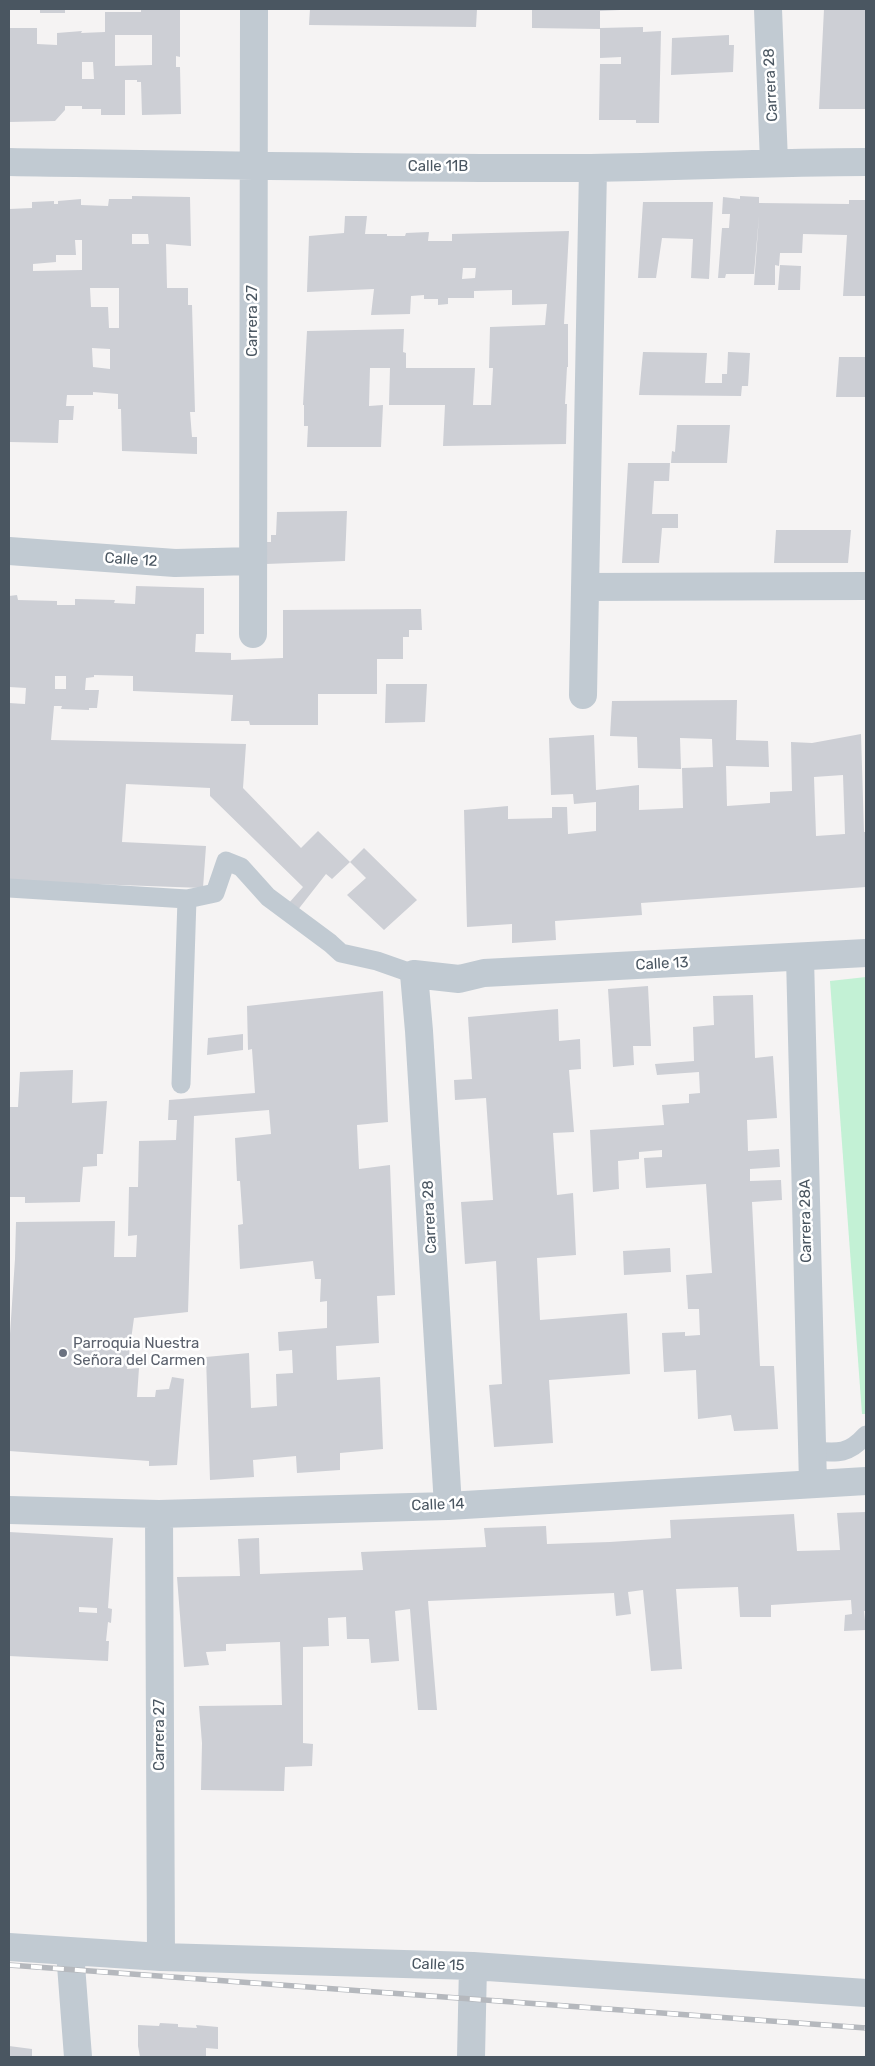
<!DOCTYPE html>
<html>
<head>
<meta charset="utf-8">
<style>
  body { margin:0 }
  #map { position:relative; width:875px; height:2066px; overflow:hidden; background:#f5f3f3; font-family:Rubik,sans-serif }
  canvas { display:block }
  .frame { position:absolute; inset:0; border:10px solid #4a5661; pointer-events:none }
</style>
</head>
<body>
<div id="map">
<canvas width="875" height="2066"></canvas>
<div class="frame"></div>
</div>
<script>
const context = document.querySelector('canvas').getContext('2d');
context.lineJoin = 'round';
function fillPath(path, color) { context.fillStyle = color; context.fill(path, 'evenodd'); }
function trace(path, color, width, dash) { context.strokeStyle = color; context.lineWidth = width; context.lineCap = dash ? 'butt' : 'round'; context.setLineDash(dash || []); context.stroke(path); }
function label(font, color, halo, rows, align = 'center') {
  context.font = font + ' Rubik,sans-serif'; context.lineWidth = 5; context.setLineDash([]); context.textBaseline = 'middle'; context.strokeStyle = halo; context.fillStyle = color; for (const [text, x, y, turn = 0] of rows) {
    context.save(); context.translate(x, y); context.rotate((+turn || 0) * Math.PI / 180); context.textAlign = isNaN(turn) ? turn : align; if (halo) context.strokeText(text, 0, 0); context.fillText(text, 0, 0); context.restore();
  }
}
fillPath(new Path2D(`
  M 866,977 L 866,1414 L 862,1414 L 830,981 Z`), '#c3f1d5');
fillPath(new Path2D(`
  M 40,9 L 65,9 L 65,13 L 40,13 Z
  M 141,9 L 180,9 L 180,57 L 176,56 L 176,67 L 180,67 L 181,114 L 142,115 L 141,82 L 137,82 L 137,80 L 125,80 L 125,115 L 101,115 L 101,109 L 82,109 L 82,106 L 65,106 L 65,110 L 55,121 L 9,122 L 9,28 L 37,28 L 37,44 L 57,45 L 57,33 L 82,31 L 81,33 L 105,32 L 105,12 L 141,12 ZM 115,35 L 152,35 L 152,65 L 115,66 ZM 82,62 L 93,62 L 94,79 L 82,79 Z
  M 310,9 L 477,9 L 476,27 L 309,25 Z
  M 532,9 L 620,9 L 620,10 L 600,11 L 600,29 L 532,28 Z
  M 824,9 L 866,9 L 866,109 L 819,109 Z
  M 643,27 L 643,32 L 661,31 L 659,123 L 636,123 L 636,120 L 599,120 L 600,64 L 621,64 L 621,57 L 600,58 L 600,28 Z
  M 729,35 L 729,45 L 734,45 L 733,72 L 671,75 L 672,38 Z
  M 132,196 L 190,197 L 191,246 L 166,244 L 167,288 L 188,288 L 188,305 L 192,305 L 195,412 L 190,412 L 192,437 L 197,437 L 197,454 L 122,451 L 121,409 L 118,409 L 118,394 L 93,392 L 93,395 L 67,395 L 66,406 L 74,406 L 73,420 L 59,420 L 58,443 L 9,442 L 9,209 L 32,208 L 32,202 L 54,201 L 54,204 L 58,204 L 58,201 L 81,199 L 81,205 L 108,206 L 109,199 L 132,199 ZM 132,234 L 148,234 L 149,244 L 132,244 ZM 75,240 L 82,240 L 82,270 L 33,271 L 33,264 L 56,262 L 56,255 L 76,255 ZM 90,288 L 119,288 L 119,328 L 109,328 L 108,307 L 91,307 ZM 92,348 L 110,349 L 110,369 L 93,367 Z
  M 740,196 L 759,197 L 759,203 L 849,204 L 849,200 L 866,200 L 866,296 L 843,296 L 847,235 L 803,234 L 802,253 L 780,253 L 779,266 L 775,265 L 775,285 L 754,285 L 759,216 L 754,274 L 726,274 L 725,278 L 718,278 L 722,228 L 729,228 L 730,214 L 722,214 L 723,197 L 740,199 Z
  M 643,202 L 713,202 L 709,279 L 691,278 L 693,239 L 662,238 L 656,278 L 638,278 Z
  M 345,216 L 367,216 L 365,234 L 387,234 L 387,236 L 405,236 L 406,233 L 429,232 L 428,241 L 452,241 L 452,234 L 569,231 L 564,324 L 568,324 L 568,367 L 567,367 L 565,404 L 567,404 L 566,444 L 443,446 L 445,405 L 389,405 L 390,368 L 370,368 L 369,406 L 383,405 L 381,447 L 307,447 L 308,426 L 304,426 L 304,405 L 303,405 L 307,331 L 404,329 L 403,352 L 406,353 L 406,368 L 475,368 L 473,405 L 491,405 L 493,368 L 489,368 L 490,327 L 545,325 L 547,304 L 512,305 L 512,290 L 474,291 L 474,298 L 448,298 L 448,304 L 438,305 L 438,299 L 424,299 L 424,295 L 411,296 L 410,314 L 371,315 L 374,289 L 307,292 L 309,236 L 344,233 ZM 463,268 L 476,268 L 475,278 L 462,279 Z
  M 780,265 L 801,266 L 800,290 L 778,290 Z
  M 643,352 L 707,353 L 705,383 L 722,383 L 722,374 L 727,374 L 728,352 L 750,353 L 748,386 L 742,386 L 741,396 L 639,395 Z
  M 839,357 L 866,357 L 866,397 L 836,397 Z
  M 677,425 L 730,425 L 727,463 L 671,463 L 672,451 L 675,452 Z
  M 628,463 L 670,463 L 669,481 L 654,481 L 652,514 L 678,514 L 678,528 L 662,528 L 659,563 L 622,563 Z
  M 347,511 L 345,561 L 266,564 L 266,542 L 271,542 L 271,535 L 276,535 L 277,512 Z
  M 776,530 L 851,530 L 848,563 L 774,563 Z
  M 136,586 L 204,588 L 204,634 L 196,634 L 195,652 L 231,653 L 231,660 L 283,658 L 283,610 L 421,609 L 422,630 L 409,630 L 409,637 L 403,637 L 403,659 L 377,659 L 377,694 L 318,694 L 318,725 L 250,725 L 249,721 L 231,721 L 233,695 L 133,691 L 133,676 L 94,675 L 94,677 L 86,678 L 85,690 L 99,690 L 97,708 L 89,708 L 89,710 L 61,709 L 62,706 L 54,706 L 51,740 L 246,744 L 243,788 L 301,848 L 318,831 L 350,862 L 332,879 L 326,874 L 297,911 L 288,904 L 303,887 L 210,796 L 210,788 L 126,784 L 122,842 L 206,846 L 203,888 L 9,881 L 9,703 L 25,704 L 26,688 L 9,687 L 9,596 L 17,595 L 18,600 L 57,601 L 57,605 L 75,605 L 75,599 L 115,600 L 114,603 L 135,604 ZM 55,676 L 66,676 L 66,689 L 55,689 Z
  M 386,684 L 427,684 L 425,722 L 385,723 Z
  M 737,700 L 736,740 L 768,741 L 769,767 L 726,766 L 727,806 L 770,803 L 770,792 L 792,791 L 791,742 L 812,743 L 861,734 L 864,832 L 866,832 L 866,887 L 641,903 L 642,915 L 555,921 L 556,940 L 512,943 L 512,924 L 467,927 L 464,810 L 508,806 L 508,819 L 552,818 L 552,807 L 567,807 L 568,834 L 596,831 L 596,802 L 574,804 L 573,794 L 551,795 L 549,738 L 594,735 L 596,790 L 639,785 L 639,810 L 683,808 L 682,768 L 713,767 L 712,739 L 680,738 L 681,769 L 638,768 L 637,737 L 610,736 L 612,701 ZM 843,775 L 845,834 L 816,836 L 814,777 Z
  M 364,848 L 417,900 L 384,930 L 347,895 L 366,878 L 350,862 Z
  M 648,986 L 651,1046 L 633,1046 L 634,1065 L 613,1067 L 608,989 Z
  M 383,991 L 388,1122 L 357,1125 L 359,1169 L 390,1165 L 395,1295 L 377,1296 L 379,1343 L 336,1346 L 337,1380 L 380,1377 L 383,1449 L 340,1453 L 340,1470 L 297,1473 L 296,1456 L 253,1460 L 254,1477 L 210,1480 L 206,1357 L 249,1353 L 251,1408 L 277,1406 L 276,1374 L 293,1373 L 292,1350 L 279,1351 L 278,1332 L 327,1328 L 327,1301 L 320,1302 L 321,1279 L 315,1279 L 313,1261 L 240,1269 L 238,1225 L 243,1224 L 240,1181 L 237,1181 L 235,1138 L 271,1134 L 269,1110 L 194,1116 L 188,1312 L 134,1318 L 127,1369 L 139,1368 L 137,1397 L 155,1397 L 156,1390 L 169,1389 L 172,1377 L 184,1379 L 177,1465 L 149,1466 L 149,1461 L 9,1451 L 9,1349 L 15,1259 L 16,1222 L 115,1221 L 114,1257 L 136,1257 L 137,1235 L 128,1236 L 129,1187 L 138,1187 L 139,1141 L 176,1140 L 177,1120 L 168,1120 L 169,1100 L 255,1093 L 252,1049 L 248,1050 L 247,1006 Z
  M 753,995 L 755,1058 L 773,1056 L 777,1118 L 747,1120 L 748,1151 L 779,1149 L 780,1167 L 750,1169 L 750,1181 L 781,1180 L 782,1200 L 752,1202 L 760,1366 L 774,1366 L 778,1429 L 734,1431 L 731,1415 L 698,1419 L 696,1370 L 664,1372 L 662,1333 L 685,1332 L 685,1336 L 700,1335 L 699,1309 L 688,1309 L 686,1275 L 712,1273 L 706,1184 L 646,1188 L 644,1158 L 662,1157 L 662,1150 L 639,1152 L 639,1159 L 618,1161 L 619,1189 L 593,1192 L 590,1130 L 664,1125 L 662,1105 L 689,1103 L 689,1094 L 700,1093 L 699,1072 L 657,1075 L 655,1064 L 694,1061 L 693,1027 L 714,1025 L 713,996 Z
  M 558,1009 L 559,1041 L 580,1039 L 581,1069 L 569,1070 L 574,1132 L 553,1133 L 557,1195 L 573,1193 L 576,1255 L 537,1258 L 540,1320 L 627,1313 L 630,1374 L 549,1380 L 553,1443 L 494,1447 L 489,1385 L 502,1384 L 496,1261 L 465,1264 L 461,1202 L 493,1200 L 486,1098 L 455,1100 L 454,1080 L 472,1079 L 468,1017 Z
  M 243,1034 L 243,1050 L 207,1055 L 208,1038 Z
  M 73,1070 L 72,1103 L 107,1101 L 103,1154 L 97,1154 L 97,1166 L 83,1167 L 80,1202 L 25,1203 L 25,1197 L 9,1197 L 9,1107 L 18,1107 L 20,1072 Z
  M 670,1248 L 671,1272 L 624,1275 L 623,1251 Z
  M 866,1512 L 866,1611 L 864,1611 L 866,1630 L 844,1631 L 845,1615 L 852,1614 L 851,1600 L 771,1605 L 771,1617 L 740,1617 L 738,1587 L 676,1589 L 682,1669 L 651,1671 L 643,1590 L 628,1592 L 631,1614 L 616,1616 L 614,1593 L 428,1601 L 437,1710 L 418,1710 L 410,1609 L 395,1611 L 399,1661 L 371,1663 L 369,1639 L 347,1639 L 346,1617 L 328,1618 L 329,1646 L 303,1647 L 303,1743 L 313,1744 L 312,1766 L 285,1767 L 284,1791 L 201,1790 L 202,1743 L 199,1706 L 282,1705 L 280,1642 L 226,1644 L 226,1651 L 206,1652 L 209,1665 L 184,1667 L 177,1577 L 240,1576 L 238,1539 L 259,1538 L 260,1574 L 363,1570 L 361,1552 L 486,1547 L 484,1528 L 546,1526 L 547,1544 L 610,1542 L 671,1538 L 670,1520 L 794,1514 L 797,1551 L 840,1550 L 837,1513 Z
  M 9,1532 L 113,1538 L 108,1608 L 112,1609 L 111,1623 L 108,1622 L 106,1641 L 109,1641 L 108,1661 L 9,1656 ZM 79,1607 L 97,1608 L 97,1613 L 79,1612 Z
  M 160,2023 L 178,2024 L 178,2027 L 197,2028 L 196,2025 L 218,2027 L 218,2049 L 206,2048 L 206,2057 L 140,2057 L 138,2046 L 138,2025 L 159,2026 Z
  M 9,2046 L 32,2049 L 32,2057 L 9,2057 Z`), '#cdcfd5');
trace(new Path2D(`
  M 9,888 L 187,899 L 215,893 L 226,861 L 241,867 L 268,897 L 330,943 L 341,953 L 377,961 L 414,974
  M 181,1084 L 187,899
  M 812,1451 C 837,1453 848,1455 866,1435`), '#c1cad2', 19);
trace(new Path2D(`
  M 768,9 L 774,162
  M 9,162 C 203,165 397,169 591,168 C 682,167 774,162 866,162
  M 9,551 L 175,563 L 253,561
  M 585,587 L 865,586
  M 253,634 L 254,9
  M 583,695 L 593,168
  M 800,957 L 813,1484
  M 448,1506 L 419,1031 L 414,974 L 459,979 L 484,973 L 866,953
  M 9,1510 L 159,1514 L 448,1506 L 866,1481
  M 159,1514 L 161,1957
  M 9,1947 L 161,1957 L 473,1966 L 866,1993
  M 70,1952 L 78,2057
  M 471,2057 L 473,1966`), '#c1cad2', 28);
const rail = new Path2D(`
  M 9,1965 L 866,2028`);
trace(rail, '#b5b8bd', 5.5);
trace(rail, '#fff', 4, [11]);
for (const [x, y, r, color] of [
  [63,1353,5,"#6b7280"]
]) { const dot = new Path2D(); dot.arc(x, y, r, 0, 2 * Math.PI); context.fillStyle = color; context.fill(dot); trace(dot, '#fff', 2); }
label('15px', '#4a5661', '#fff', [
  ["Carrera 28",771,85,-93],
  ["Calle 11B",438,167],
  ["Carrera 27",253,321,-90],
  ["Calle 12",131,560,4],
  ["Calle 13",662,964,-3],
  ["Carrera 28",430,1217,-93],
  ["Carrera 28A",806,1221,-91],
  ["Calle 14",438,1505,-2],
  ["Carrera 27",160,1735,-90],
  ["Calle 15",438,1965,2]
]);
label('15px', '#5b616d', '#fff', [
  ["Parroquia Nuestra",73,1344],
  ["Señora del Carmen",73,1361]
], 'left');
</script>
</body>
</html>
